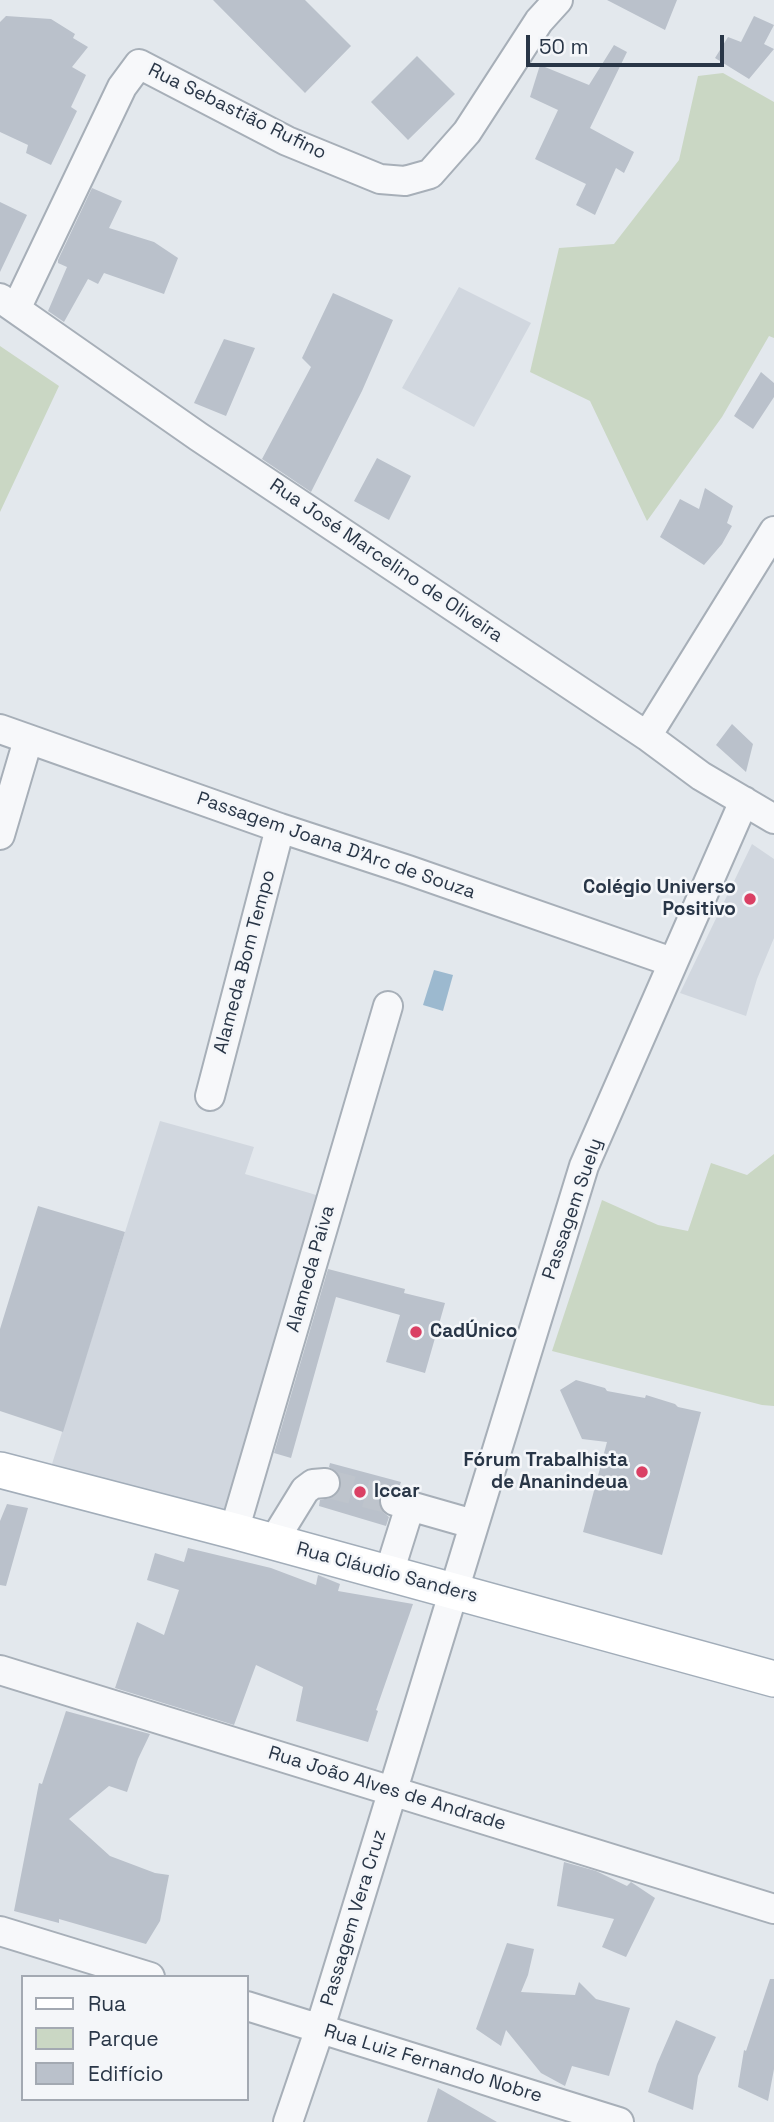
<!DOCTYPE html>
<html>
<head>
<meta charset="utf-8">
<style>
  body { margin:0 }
  #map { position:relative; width:774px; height:2122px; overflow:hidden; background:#e3e8ed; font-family:"Space Grotesk",sans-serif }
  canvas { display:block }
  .legend { position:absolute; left:21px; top:1975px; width:228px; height:126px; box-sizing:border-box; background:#f4f6f9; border:2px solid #a3a9b2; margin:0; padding:9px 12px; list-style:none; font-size:21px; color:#293647 }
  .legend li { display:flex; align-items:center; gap:14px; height:35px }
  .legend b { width:35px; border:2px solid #a3a9b2 }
  .scale { position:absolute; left:526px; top:35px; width:198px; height:32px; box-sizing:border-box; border:4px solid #293647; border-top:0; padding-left:9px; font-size:21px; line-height:24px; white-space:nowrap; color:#293647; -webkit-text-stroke:5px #f4f6f9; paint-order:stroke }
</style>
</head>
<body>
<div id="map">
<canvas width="774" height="2122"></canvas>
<ul class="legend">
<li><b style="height:9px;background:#fff"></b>Rua</li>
<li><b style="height:19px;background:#cad7c4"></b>Parque</li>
<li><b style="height:19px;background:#bac1cb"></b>Edifício</li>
</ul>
<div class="scale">50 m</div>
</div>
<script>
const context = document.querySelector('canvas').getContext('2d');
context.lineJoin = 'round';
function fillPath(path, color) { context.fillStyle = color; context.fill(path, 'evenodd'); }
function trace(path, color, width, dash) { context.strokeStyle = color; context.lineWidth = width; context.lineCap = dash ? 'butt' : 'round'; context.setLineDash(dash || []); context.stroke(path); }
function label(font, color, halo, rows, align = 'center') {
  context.font = font + ' "Space Grotesk",sans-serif'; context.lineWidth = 5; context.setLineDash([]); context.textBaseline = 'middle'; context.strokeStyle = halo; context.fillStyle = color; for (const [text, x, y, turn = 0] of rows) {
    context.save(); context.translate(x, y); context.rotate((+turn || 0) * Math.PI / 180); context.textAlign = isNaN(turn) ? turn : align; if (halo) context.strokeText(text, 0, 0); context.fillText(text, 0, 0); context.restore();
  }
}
fillPath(new Path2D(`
  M 459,287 L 531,323 L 474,427 L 402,388 Z
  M 752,844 L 774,859 L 774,938 L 757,979 L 746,1016 L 680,993 Z
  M 160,1121 L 254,1147 L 245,1174 L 323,1197 L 226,1514 L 52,1464 Z`), '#d1d7df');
fillPath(new Path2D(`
  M 723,73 L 774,102 L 774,338 L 769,336 L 722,417 L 647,521 L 590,401 L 530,372 L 559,248 L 614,244 L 679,160 L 698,76 Z
  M 0,346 L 59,386 L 0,512 Z
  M 774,1154 L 774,1406 L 762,1405 L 552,1351 L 602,1200 L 658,1225 L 688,1231 L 711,1163 L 747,1175 Z`), '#cad7c4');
fillPath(new Path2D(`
  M 434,970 L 453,975 L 443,1011 L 423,1005 Z`), '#9cb9cf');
fillPath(new Path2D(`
  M 213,0 L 305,0 L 351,46 L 305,93 Z
  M 607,0 L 677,0 L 665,30 Z
  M 6,16 L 51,19 L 75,34 L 73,38 L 88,47 L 72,67 L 86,75 L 71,107 L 77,111 L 51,165 L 26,153 L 28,145 L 0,132 L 0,22 Z
  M 754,16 L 774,25 L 764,44 L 774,49 L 749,79 L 715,58 L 728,37 L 741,42 Z
  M 614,45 L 627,52 L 590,128 L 634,152 L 624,173 L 616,168 L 595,215 L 576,205 L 586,184 L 535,159 L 558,110 L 530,97 L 540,65 L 589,85 Z
  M 417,56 L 455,94 L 408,140 L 371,102 Z
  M 92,188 L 122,201 L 109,228 L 154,242 L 178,258 L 164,294 L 104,273 L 98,284 L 88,279 L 64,322 L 48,311 L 67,267 L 58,263 L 58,260 Z
  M 0,202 L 27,215 L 0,272 Z
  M 333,293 L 393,320 L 362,391 L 311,492 L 262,459 L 311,367 L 302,358 Z
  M 224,339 L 255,348 L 226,416 L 194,403 Z
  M 761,372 L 774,383 L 774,397 L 753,429 L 734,416 Z
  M 377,458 L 411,476 L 389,520 L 354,501 Z
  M 705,488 L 733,506 L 727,523 L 732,526 L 722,544 L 704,565 L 660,537 L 680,499 L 699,509 Z
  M 732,724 L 753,744 L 746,772 L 716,745 Z
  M 38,1206 L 125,1232 L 63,1432 L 0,1411 L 0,1329 Z
  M 328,1269 L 405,1289 L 404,1293 L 445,1303 L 425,1373 L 386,1362 L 400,1315 L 336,1297 L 291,1458 L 274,1453 Z
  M 576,1380 L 605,1388 L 607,1391 L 645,1398 L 646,1395 L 675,1404 L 678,1407 L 701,1412 L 662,1555 L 583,1532 L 607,1442 L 582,1439 L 560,1390 Z
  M 330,1463 L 401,1482 L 400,1485 L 392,1485 L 385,1488 L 380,1495 L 379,1505 L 383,1512 L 389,1517 L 386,1526 L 319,1506 L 320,1500 L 334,1497 L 340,1489 L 341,1481 L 339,1474 L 329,1467 Z
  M 7,1504 L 28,1508 L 6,1586 L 0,1585 L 0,1521 Z
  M 188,1548 L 271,1568 L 316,1585 L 318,1575 L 340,1584 L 338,1591 L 413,1604 L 376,1710 L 378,1711 L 368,1742 L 296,1721 L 303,1687 L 256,1665 L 234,1725 L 115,1688 L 137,1622 L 164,1635 L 179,1590 L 147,1580 L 155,1553 L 184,1562 Z
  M 66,1711 L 150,1734 L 138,1759 L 127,1792 L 109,1786 L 69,1819 L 110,1856 L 155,1873 L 169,1875 L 160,1921 L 146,1944 L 59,1919 L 59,1923 L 14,1911 L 39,1783 L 42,1784 Z
  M 564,1862 L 596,1871 L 627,1886 L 631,1882 L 655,1898 L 626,1957 L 602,1947 L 614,1919 L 557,1906 Z
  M 507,1943 L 534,1949 L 528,1975 L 521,1992 L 575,1995 L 579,1982 L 596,1999 L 630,2008 L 609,2076 L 572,2066 L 565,2086 L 541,2073 L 506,2030 L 501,2046 L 476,2029 Z
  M 770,1979 L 774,1979 L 774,2069 L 768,2101 L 738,2087 L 744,2050 L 746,2051 Z
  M 676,2020 L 716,2037 L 698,2076 L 693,2110 L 648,2092 L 657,2064 Z
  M 438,2088 L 497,2122 L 427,2122 Z`), '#bac1cb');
trace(new Path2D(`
  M 325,1483 L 395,1501`), '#bec4cc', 28, [28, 14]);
const minor = new Path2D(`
  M 0,298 L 199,437 L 647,736 L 701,776 L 774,819
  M 16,309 L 122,87 L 139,64 L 287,141 L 380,179 L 405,181 L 430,174 L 467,132 L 539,21 L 558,0
  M 0,729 L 280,828 L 408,870 L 672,962
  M 647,736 L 774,531
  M 0,835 L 28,740
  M 210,1096 L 280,828
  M 410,1506 L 473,1524
  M 234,1531 L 388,1006
  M 273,1542 L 305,1490 L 313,1484 L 325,1483
  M 389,1573 L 410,1506 L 395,1501
  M 0,1670 L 774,1909
  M 0,1931 L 150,1977
  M 247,2006 L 619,2122
  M 288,2122 L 320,2028 L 584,1166 L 744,801`);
const major = new Path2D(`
  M 0,1470 L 234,1531 L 774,1679`);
trace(minor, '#a7afb8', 32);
trace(major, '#a2adb9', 38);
trace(minor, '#f7f8fa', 28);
trace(major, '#fff', 35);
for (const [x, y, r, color] of [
  [750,899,7,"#da4064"],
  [416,1332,7,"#da4064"],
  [642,1472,7,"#da4064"],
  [360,1492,7,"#da4064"]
]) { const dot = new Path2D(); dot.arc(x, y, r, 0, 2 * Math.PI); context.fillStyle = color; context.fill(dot); trace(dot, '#f4f6f9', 2.5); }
label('19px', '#293647', '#f4f6f9', [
  ["Rua Sebastião Rufino",237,112,26],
  ["Rua José Marcelino de Oliveira",386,561,34],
  ["Passagem Joana D'Arc de Souza",336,846,19],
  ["Alameda Bom Tempo",245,962,-75],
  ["Passagem Suely",573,1209,-71],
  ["Alameda Paiva",311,1269,-74],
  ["Rua Cláudio Sanders",387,1573,15],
  ["Rua João Alves de Andrade",387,1789,17],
  ["Passagem Vera Cruz",354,1918,-73],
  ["Rua Luiz Fernando Nobre",433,2064,17]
]);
label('bold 19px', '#293647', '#f4f6f9', [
  ["Colégio Universo",736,888],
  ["Positivo",736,910],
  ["CadÚnico",430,1332,"left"],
  ["Fórum Trabalhista",628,1461],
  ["de Ananindeua",628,1483],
  ["Iccar",374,1492,"left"]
], 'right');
</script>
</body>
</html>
